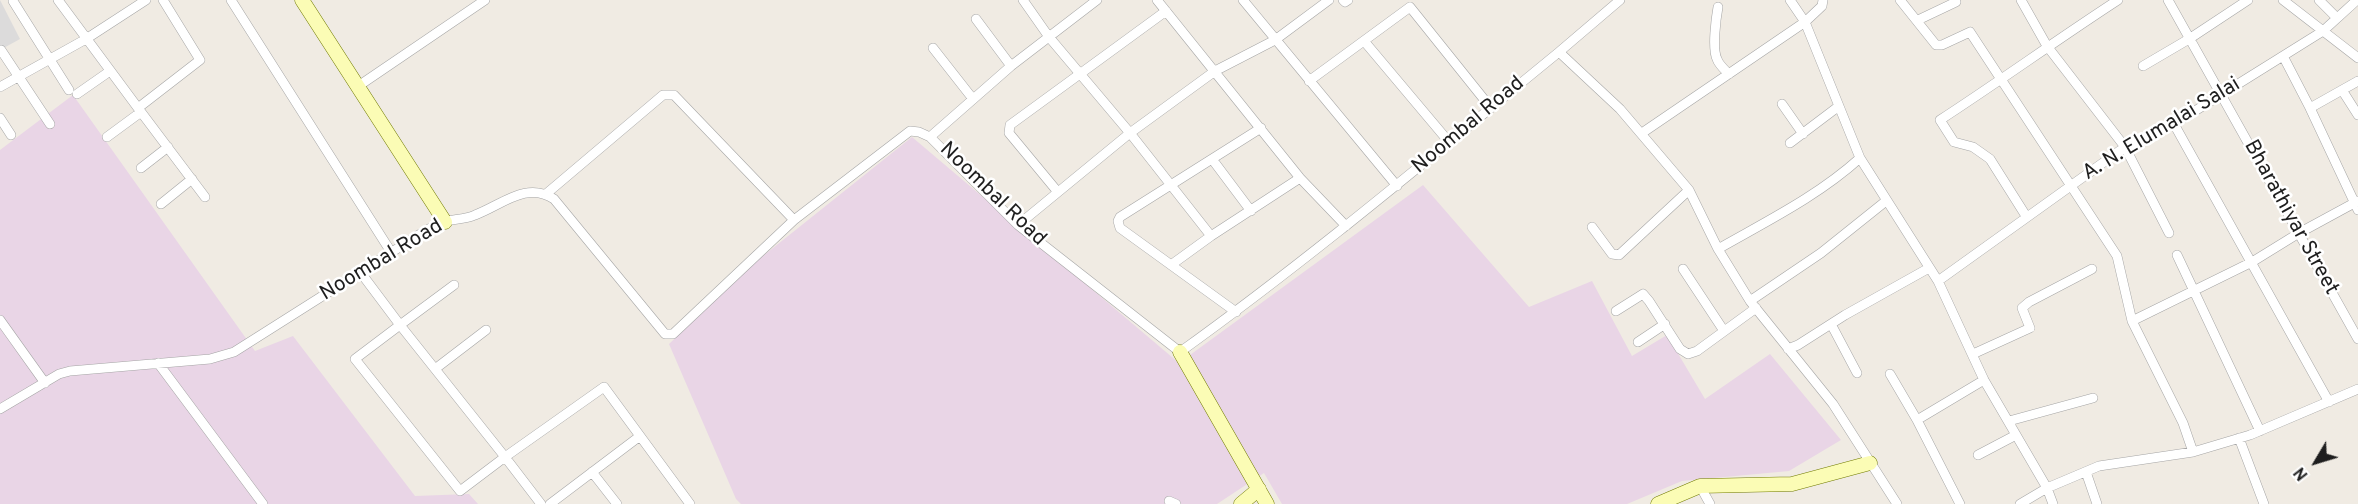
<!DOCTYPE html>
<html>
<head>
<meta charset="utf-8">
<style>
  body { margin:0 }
  #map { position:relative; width:2358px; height:504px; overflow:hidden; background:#f0ebe3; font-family:Overpass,sans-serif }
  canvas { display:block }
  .north { position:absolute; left:2286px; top:432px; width:60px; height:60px; -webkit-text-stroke:4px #fff; paint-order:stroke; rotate:232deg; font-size:16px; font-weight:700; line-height:24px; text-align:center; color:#1e1e1e }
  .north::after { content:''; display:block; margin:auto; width:21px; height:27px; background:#1e1e1e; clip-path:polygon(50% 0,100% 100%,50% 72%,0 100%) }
</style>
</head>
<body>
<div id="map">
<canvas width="2358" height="504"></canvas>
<div class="north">N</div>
</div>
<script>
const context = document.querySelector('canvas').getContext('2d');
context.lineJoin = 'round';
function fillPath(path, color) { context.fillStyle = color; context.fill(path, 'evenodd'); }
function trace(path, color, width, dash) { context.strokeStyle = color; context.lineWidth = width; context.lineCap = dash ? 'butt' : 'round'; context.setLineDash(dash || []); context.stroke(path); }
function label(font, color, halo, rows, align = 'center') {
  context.font = font + ' Overpass,sans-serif'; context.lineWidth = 5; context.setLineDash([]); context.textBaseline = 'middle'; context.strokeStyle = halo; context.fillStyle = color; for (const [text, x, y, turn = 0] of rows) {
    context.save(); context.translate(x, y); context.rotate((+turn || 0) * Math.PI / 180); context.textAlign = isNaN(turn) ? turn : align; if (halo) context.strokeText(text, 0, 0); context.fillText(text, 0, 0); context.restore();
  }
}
fillPath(new Path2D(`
  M 0,0 L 20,39 L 0,50 Z`), '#dcdbdb');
fillPath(new Path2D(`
  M 73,95 L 255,351 L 293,336 L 415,496 L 469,494 L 478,504 L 0,504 L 0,150 Z
  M 912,137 L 1179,363 L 1423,185 L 1529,307 L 1592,281 L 1632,356 L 1667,335 L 1705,399 L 1770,354 L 1841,440 L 1789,471 L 1682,481 L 1627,504 L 1282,504 L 1264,473 L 1217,504 L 741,504 L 736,499 L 669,344 L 753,264 Z`), '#e9d5e6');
const street = new Path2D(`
  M 58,0 L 138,108 L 200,60 L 163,0
  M 231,0 L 391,252
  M 1023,0 L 1049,37 L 1130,133 L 1211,236
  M 1157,0 L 1300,178 L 1346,226
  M 1243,0 L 1397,186
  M 1343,0 L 1345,2 L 1348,0
  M 1790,0 L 1805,22 L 1860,158 L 1938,281 L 1984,380 L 2047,488 L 2053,504
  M 1900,0 L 1936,45 L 1942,45 L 1970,32 L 2117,256 L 2132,321 L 2183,423 L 2193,452
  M 2021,0 L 2047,46 L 2125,147 L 2169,233
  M 2168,0 L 2358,339
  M 2283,0 L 2358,58
  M 2319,0 L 2337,18
  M 13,1 L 69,90
  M 1718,7 C 1716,18 1712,49 1717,59 C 1719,65 1725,70 1729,74
  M 976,19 L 1011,66
  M 1918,20 L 1956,2
  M 1364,41 L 1449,142
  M 933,48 L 973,99
  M 1,50 L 50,124
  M 1559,52 L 1620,0
  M 2283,56 L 2310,108 L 2358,210
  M 2143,66 L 2189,39 L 2248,0
  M 1309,81 L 1410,7 L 1491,108
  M 0,87 L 86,39 L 146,0
  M 357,87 L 485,0
  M 2342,90 L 2358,115
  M 77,94 L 110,71
  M 1782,104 L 1803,134
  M 138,108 L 205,197
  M 2310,108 L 2358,81
  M 0,118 L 11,135
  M 2174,124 L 2329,402
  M 1642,133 L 1805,22 L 1822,6 L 1823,0
  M 107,137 L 141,112
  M 930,137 L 1011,66 L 1097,0
  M 1790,143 L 1839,106
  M 1212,159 L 1251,211
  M 141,168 L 168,147
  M 1057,191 L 1009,133 L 1010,125 L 1166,11
  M 546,194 L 663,95 L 674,95 L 794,220
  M 161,204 L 192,179
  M 2026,216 L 1990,159 L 1973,147 L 1954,142 L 1940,120 C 2000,81 2058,39 2118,0
  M 1018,225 L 1130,133 L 1215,71 L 1275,40 L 1329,0
  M 1592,227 L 1612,254 L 1619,255 L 1689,190
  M 1718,249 C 1767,221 1818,196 1860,158
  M 2177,255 L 2260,431
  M 1171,265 L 1211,236 L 1300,178
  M 1683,269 L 1724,331
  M 361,273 L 400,325 L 355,359 L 460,491 L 505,457 L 541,504
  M 1938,281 L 2125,147 L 2174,124 L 2323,31 L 2357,0
  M 454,285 L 400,325 L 505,457 L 604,387 L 690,504
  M 1750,301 L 1821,253 L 1886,201
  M 1616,311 L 1643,294 L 1649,301 L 1680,349 L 1688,354 L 1697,351 L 1756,308
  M 1236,312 L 1120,228 L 1118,221 L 1120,217 L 1261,128
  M 0,320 L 45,383
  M 2132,321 L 2252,262 L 2299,233 L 2358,201
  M 1831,324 L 1857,373
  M 1638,342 L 1665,324
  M 1788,349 L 1798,345 L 1845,315 L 1929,268
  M 1973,354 L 2030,328 L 2022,308 L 2029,302 L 2092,269
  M 158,363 L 263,504
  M 435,369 L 486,330
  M 1890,374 L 1917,420 L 1960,504
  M 0,409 L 59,374 L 70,371 L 210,359 L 234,352 L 425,231 C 432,227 440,223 447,221 C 456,219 466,219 475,215 C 502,205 526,181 554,199 L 665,334 L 673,334 L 794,220 L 910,131 L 919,132 L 930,137 L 1018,225 L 1180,352 C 1311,258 1434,154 1559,52 L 1620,109 L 1689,190 L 1718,249 L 1750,301 L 1833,404 L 1897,504
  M 1917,420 L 1984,380
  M 2009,421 L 2093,398
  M 2239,438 L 2264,504
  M 1978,455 L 2016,435
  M 592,472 L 617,504
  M 2086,472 L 2097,504
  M 1700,486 L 1710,504
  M 1169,501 L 1176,504
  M 550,504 L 640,436
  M 2020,504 L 2047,488 L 2099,466 L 2193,452 L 2250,435 L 2358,389`);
const secondary = new Path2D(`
  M 302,0 L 445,222
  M 1180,352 L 1267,504
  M 1241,504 L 1259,489
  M 1658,504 L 1700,486 L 1792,484 L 1870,463`);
trace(street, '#a5a5a5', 10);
trace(secondary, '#707a00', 15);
trace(street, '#fff', 9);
trace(secondary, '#fbfcb5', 14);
label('21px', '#1e1e1e', '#fff', [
  ["Noombal Road",1469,126,-40],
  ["A. N. Elumalai Salai",2162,130,-31],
  ["Noombal Road",992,195,44],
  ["Bharathiyar Street",2290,218,61],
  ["Noombal Road",382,261,-31]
]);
</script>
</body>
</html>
